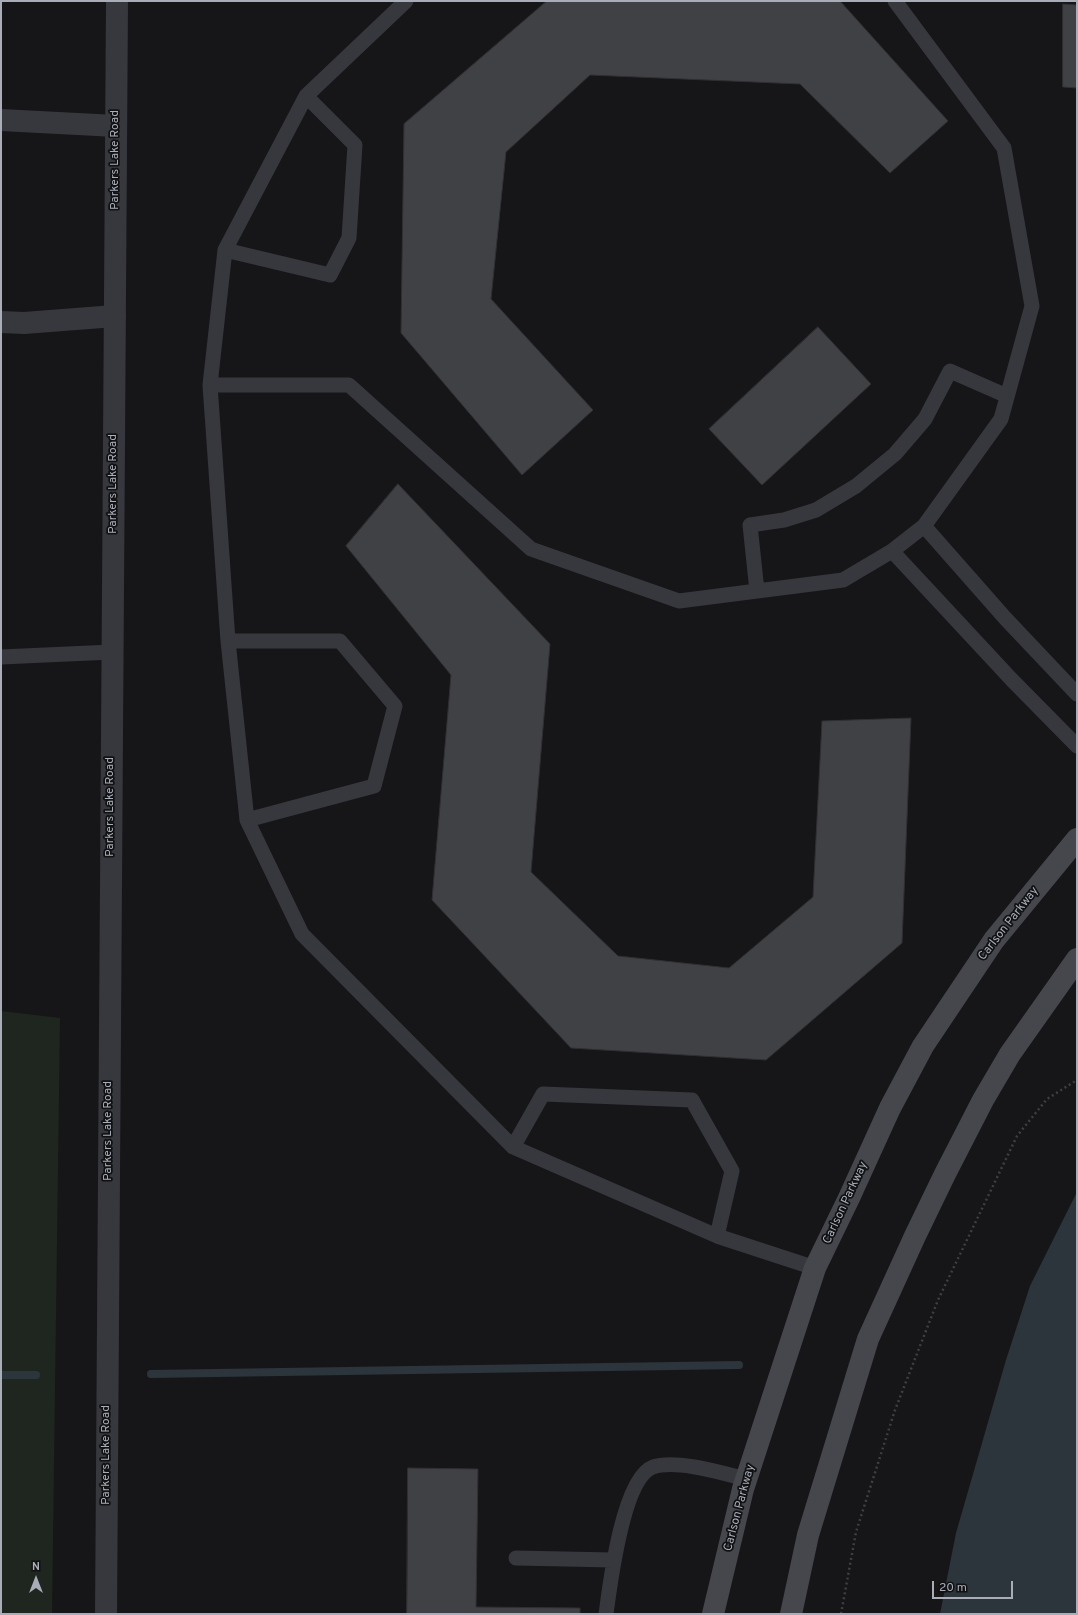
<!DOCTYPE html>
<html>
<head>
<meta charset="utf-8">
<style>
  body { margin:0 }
  #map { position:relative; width:1078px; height:1615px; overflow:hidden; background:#161618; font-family:Overpass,sans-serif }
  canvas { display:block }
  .frame { position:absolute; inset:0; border:2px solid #a8adb8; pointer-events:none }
  .north { position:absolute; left:16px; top:1559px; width:40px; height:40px; -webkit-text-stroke:3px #111113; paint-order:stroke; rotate:0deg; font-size:11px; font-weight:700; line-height:16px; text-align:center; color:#a8adb8 }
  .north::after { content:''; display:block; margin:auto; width:14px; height:18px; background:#a8adb8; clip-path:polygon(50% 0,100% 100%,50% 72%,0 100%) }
  .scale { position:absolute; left:932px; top:1581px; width:81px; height:18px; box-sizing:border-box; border:2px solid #a8adb8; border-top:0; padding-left:5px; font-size:12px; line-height:14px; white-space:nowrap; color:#a8adb8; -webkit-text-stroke:3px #111113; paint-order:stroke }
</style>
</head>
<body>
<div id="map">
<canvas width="1078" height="1615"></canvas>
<div class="frame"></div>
<div class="north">N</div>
<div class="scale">20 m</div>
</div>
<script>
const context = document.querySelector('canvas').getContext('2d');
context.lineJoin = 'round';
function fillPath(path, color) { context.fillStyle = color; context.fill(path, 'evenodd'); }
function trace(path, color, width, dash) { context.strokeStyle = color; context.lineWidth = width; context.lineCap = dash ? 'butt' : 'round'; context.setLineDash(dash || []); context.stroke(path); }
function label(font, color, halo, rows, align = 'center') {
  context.font = font + ' Overpass,sans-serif'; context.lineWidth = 3.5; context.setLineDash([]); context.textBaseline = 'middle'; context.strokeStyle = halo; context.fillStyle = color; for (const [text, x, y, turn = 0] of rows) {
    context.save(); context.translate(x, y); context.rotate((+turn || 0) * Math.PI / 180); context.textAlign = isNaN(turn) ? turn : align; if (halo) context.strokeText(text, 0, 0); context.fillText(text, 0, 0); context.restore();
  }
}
fillPath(new Path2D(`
  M 1,1011 L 60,1018 L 52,1614 L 1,1614 Z`), '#1e261f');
fillPath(new Path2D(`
  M 1077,1192 L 1077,1614 L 940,1614 L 956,1533 L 1006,1360 L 1030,1286 Z`), '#2c353c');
trace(new Path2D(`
  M 151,1374 L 739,1365
  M 1,1375 L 36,1375`), '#2c353c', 8);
const building = new Path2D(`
  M 547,1 L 840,1 L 948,121 L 890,173 L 800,84 L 590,75 L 506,152 L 491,299 L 593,410 L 522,475 L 401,333 L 404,124 Z
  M 1063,4 L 1077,5 L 1077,88 L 1063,87 Z
  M 818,327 L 871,384 L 762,485 L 709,429 Z
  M 398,484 L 550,644 L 531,872 L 618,956 L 729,968 L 813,897 L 822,721 L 911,718 L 902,943 L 766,1060 L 571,1048 L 432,900 L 451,675 L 346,546 Z
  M 408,1468 L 478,1469 L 476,1607 L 580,1608 L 580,1614 L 407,1614 Z`);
fillPath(building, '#404145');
trace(building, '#303034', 1);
trace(new Path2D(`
  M 841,1614 L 856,1532 L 895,1410 L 938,1300 L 1017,1136 L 1047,1099 L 1077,1080`), '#3d3f44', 2.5, [2, 3]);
trace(new Path2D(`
  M 406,1 L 306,96 L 225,250 L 210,385 L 228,641 L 247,820 L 302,934 L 513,1147 L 717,1236 L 815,1268
  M 225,250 L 330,275 L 349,238 L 355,145 L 306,96
  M 210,385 L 349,385 L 531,549 L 679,601 L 843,580 L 892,551 L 924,526 L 1001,419 L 1032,306 L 1004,148 L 895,1
  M 924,526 L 1005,618 L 1077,694
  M 892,551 L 1012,680 L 1077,746
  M 757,591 L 750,525 L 784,520 L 816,510 L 856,486 L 895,454 L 925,419 L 950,371 L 1007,396
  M 228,641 L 340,641 L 395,706 L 374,786 L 247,820
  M 1,657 L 112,652
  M 513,1147 L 543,1094 L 692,1100 L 732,1171 L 717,1236
  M 516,1558 L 613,1560
  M 606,1614 C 610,1584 623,1478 653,1467 C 676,1459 722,1473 746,1479`), '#37383d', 15);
trace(new Path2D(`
  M 1,120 L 116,126
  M 1,322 L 24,323 L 115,316`), '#37383d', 22);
trace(new Path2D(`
  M 106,1614 L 117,1`), '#37383d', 22);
trace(new Path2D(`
  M 713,1614 L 743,1489 L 815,1268 L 849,1198 L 890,1108 L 923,1046 L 994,940 L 1077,839
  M 791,1614 L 808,1535 L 868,1339 L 915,1236 L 945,1174 L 983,1100 L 1010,1054 L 1077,959`), '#45474d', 22);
label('12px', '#a8adb8', '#111113', [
  ["Parkers Lake Road",116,160,-90],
  ["Parkers Lake Road",114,484,-90],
  ["Parkers Lake Road",111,807,-90],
  ["Carlson Parkway",1009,924,-52],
  ["Parkers Lake Road",109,1131,-90],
  ["Carlson Parkway",846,1203,-65],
  ["Parkers Lake Road",107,1455,-90],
  ["Carlson Parkway",740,1508,-75]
]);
</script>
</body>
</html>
